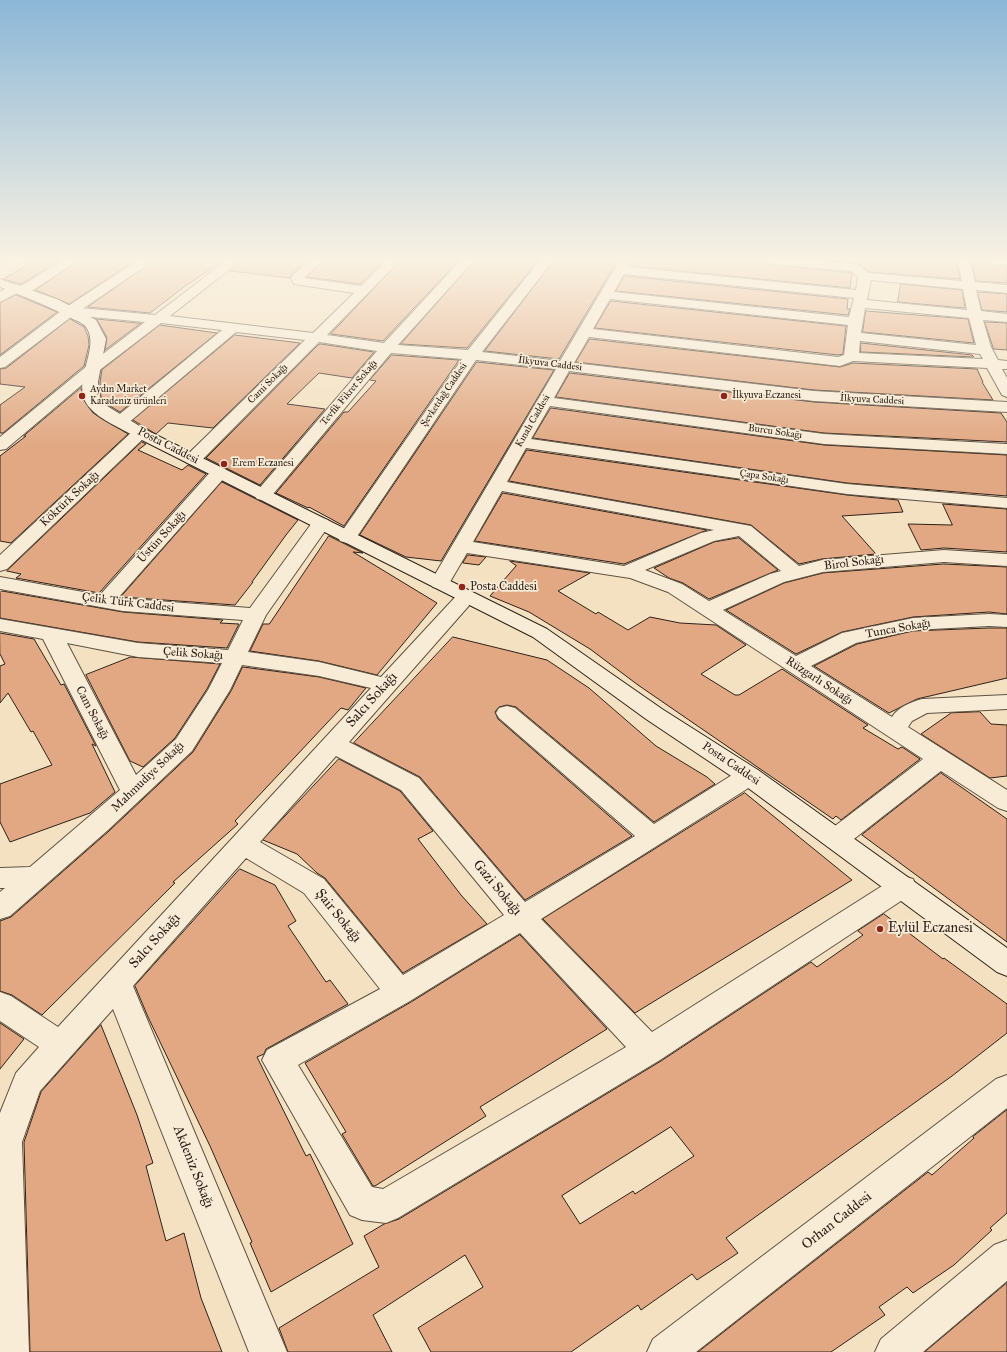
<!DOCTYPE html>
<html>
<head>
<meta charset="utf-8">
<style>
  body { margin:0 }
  canvas { display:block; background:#f4e1c1 }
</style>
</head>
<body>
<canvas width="1007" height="1352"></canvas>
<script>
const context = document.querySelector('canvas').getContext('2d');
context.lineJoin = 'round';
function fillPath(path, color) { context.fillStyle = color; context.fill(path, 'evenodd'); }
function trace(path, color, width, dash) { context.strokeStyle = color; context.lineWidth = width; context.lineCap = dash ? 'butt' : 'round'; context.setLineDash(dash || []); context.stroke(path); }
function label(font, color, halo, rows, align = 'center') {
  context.font = font + ' "IM FELL Great Primer",serif'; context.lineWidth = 3.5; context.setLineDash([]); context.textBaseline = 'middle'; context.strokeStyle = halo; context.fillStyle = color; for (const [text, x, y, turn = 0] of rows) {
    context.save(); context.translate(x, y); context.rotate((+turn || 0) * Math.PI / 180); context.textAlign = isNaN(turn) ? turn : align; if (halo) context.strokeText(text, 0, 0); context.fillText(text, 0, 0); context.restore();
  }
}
const building = new Path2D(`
  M 40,258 L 64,258 L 21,284 L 4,279 Z
  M 83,258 L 139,258 L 69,304 L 36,290 Z
  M 158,258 L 227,258 L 184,287 L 150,313 L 88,307 Z
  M 245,258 L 309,258 L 292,274 L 290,278 L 230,271 Z
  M 326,258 L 387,258 L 360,284 L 307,277 Z
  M 403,258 L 461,258 L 383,341 L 331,334 Z
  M 477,258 L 540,258 L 467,348 L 401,344 Z
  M 556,258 L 619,258 L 559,359 L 485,351 Z
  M 634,258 L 746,258 L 748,262 L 753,263 L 852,273 L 850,288 L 630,266 Z
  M 810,258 L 930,258 L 956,260 L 960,279 L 869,272 L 859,264 L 854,263 Z
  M 972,262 L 1007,266 L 1007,283 L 976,281 Z
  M 625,276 L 848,299 L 847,309 L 850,309 L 848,315 L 616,291 Z
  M 901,284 L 962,290 L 965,308 L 898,302 Z
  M 978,292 L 1007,294 L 1007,312 L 982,310 Z
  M 16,295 L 57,312 L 0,355 L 0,303 Z
  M 611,301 L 846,326 L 843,354 L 838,355 L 595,328 Z
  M 866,311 L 968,319 L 974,343 L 863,332 Z
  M 70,319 L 84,327 L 88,336 L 89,345 L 84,366 L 3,433 L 0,433 L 0,405 L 25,387 L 0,384 L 0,369 L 6,368 Z
  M 97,319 L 137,323 L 141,323 L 105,350 L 107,338 Z
  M 985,322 L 1007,323 L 1007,350 L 994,349 Z
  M 160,325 L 217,333 L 120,412 L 105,403 L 101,397 L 100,382 L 102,370 Z
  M 235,335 L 300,343 L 213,428 L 168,423 L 156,434 L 133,420 Z
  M 590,339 L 840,367 L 853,363 L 977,369 L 983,382 L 982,382 L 993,400 L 814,390 L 576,362 Z
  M 861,343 L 972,355 L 974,357 L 861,352 Z
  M 321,344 L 374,352 L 352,378 L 319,373 L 287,404 L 325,409 L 260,485 L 206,458 L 318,345 Z
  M 392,355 L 459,360 L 344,526 L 309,507 L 308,508 L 276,493 L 344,412 L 348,412 L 376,381 L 370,380 Z
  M 477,362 L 554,370 L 441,561 L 406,557 L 360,535 Z
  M 570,373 L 814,402 L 1001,413 L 1007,422 L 1007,442 L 824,433 L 556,397 Z
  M 81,388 L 83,399 L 93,413 L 128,434 L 11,543 L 0,541 L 0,456 L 26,436 L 24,436 Z
  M 551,408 L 824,445 L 1007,455 L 1007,496 L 847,483 L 533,438 Z
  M 142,442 L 146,444 L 138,450 L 182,470 L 188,465 L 206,474 L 99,593 L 16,578 L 21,574 L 7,571 Z
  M 527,450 L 847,495 L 898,500 L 903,512 L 842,516 L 876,554 L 822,559 L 799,564 L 751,525 L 509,481 Z
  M 222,482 L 298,520 L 286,535 L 252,582 L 253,582 L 235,605 L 121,597 Z
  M 503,493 L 707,530 L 624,564 L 475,541 Z
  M 943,504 L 1007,509 L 1007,552 L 944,548 L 921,550 L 908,524 L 952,525 Z
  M 329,536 L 363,553 L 353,552 L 437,603 L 377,675 L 319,661 L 250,651 L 263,624 L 269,624 Z
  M 739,538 L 778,570 L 709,599 L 683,583 L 669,578 L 654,568 L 714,542 Z
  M 468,555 L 486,557 L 479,565 L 463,563 Z
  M 510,561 L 590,573 L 558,591 L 596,614 L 598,612 L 628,630 L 650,617 L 680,623 L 716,625 L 746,645 L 701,674 L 735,695 L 739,695 L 782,669 L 868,725 L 863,728 L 898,749 L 902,747 L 920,759 L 841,820 L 836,816 L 833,819 L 638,685 L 590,649 L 529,612 L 490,596 L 516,566 Z
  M 944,564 L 1007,567 L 1007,614 L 989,612 L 913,617 L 842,632 L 796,654 L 726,610 L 784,583 L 823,573 Z
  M 2,591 L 123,612 L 223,620 L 220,623 L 239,624 L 227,648 L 138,642 L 0,618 L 0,593 Z
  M 989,628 L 1007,628 L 1007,678 L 917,699 L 889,713 L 814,666 L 857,644 L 913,631 Z
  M 0,633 L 34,639 L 61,685 L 64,684 L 96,746 L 92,744 L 115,792 L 90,813 L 10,842 L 0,822 L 0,784 L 52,765 L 33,731 L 31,732 L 8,693 L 0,703 L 0,666 L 5,664 L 0,654 Z
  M 453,637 L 547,660 L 589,688 L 656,746 L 707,777 L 715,784 L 654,822 L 516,707 L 507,705 L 499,707 L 495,712 L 498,719 L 632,836 L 525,900 L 420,777 L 354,743 Z
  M 131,657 L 220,664 L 207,689 L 175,738 L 143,767 L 130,761 L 86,675 Z
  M 243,667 L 319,677 L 366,688 L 348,710 L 341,708 L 235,821 L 238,824 L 173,882 L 175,883 L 42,1015 L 12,995 L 0,991 L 0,921 L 11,917 L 109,831 L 193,752 L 231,691 Z
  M 980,712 L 991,724 L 1007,725 L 1007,776 L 990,778 L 921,734 L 951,713 Z
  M 339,759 L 400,791 L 433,831 L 418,839 L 461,895 L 487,924 L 403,973 L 325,878 L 317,873 L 297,854 L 263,840 Z
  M 941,773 L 1007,819 L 1007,942 L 862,835 Z
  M 745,793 L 852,880 L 635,1013 L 543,919 Z
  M 240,869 L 275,885 L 296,921 L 288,926 L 326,982 L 330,980 L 348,1004 L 266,1049 L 264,1054 L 257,1057 L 306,1156 L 310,1154 L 353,1244 L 271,1292 L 250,1243 L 252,1242 L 210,1146 L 148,1017 L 135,986 Z
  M 884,914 L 943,959 L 944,958 L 1007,1004 L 1007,1033 L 952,1076 L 726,1238 L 738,1253 L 697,1280 L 692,1274 L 641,1310 L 638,1305 L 571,1352 L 431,1352 L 418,1328 L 483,1287 L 465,1255 L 373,1315 L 392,1352 L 288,1352 L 279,1328 L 379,1267 L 364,1236 L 384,1224 L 399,1219 L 661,1061 L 811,962 L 817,967 L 863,935 L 858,931 ZM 671,1127 L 694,1156 L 635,1194 L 633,1191 L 580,1224 L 562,1196 Z
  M 520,935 L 607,1029 L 480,1107 L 486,1116 L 375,1186 L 373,1186 L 342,1134 L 346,1132 L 305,1063 L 411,1002 Z
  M 0,1023 L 24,1039 L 0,1069 Z
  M 101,1025 L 137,1115 L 153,1163 L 146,1166 L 166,1241 L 184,1233 L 201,1298 L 222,1352 L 30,1352 L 24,1142 L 41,1092 Z
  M 1007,1110 L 1007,1213 L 990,1228 L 992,1230 L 954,1265 L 913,1293 L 907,1287 L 879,1307 L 885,1315 L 831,1352 L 698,1352 L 928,1172 L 932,1175 L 974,1138 L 973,1137 Z
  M 1007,1283 L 1007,1352 L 925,1352 Z`);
fillPath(building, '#e1a883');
trace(building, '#2e2219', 1);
const minor = new Path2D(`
  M 0,258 L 11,258 L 4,264 L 0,265 Z
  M 67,258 L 82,258 L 27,294 L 22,295 L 17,293 L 0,302 L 0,292 C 7,288 13,282 21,286 Z
  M 230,258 L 244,258 L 170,316 L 313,333 L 354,293 L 294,284 L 291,278 L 293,275 L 312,258 L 325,258 L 304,278 L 361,286 L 389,258 L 402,258 L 327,335 L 384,343 L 463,258 L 476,258 L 398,345 L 468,350 L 542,258 L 555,258 L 482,352 L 560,361 L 621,258 L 633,258 L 628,267 L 856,290 L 858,277 L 851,271 L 753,262 L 749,261 L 747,258 L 792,258 L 854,264 L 858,265 L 868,273 L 962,281 L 957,258 L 969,258 L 975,282 L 1007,285 L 1007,293 L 976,290 L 981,311 L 1007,314 L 1007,322 L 983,320 L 991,347 L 998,360 L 1007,361 L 1007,369 L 1002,369 L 1007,378 L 1007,397 L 1002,395 L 987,368 L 853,361 L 840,366 L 589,337 L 574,363 L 814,391 L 1007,402 L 1007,412 L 814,401 L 569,371 L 554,398 L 824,434 L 1007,444 L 1007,454 L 824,444 L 550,406 L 531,439 L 847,484 L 1007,498 L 1007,508 L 847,494 L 526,448 L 507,482 L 751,526 L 799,566 L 822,560 L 944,550 L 1007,554 L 1007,566 L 944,562 L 823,572 L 784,582 L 723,610 L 796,656 L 842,633 L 913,618 L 989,614 L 1007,615 L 1007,627 L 989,626 L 913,630 L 856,643 L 811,666 L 892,717 C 898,707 911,702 922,699 L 1007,695 L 1007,709 L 927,713 L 912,721 L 908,727 L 1007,790 L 1007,811 L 998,808 L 941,771 L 845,846 L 836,849 L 827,846 L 823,839 L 827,832 L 923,759 L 668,592 L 630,578 L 467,553 L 447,587 L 440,589 L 433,587 L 430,583 L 556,369 L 476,360 L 354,541 L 347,543 L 340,541 L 338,537 L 462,359 L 391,353 L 269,499 L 263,500 L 257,499 L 254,495 L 257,491 L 377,351 L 319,342 L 199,463 L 193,464 L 187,463 L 185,459 L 187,455 L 305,340 L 236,332 L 127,424 L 121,426 L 115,424 L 113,421 L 115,418 L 222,330 L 161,323 L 97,372 L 6,449 L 0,450 L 0,437 L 87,366 L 145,322 L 70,315 L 65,314 L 63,311 L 65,308 L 70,307 L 155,315 ZM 624,274 L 854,298 L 849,317 L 614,292 ZM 871,280 L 963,289 L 967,310 L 867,300 ZM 610,299 L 848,325 L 844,355 L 838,357 L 593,329 ZM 865,308 L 969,318 L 976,345 L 861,333 ZM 860,341 L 980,354 L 983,359 L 859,353 ZM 502,491 L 714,530 L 701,533 L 624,566 L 473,542 ZM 739,536 L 781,571 L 770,574 L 709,601 L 682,584 L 645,570 L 714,541 Z
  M 970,258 L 1007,258 L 1007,265 L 976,262 L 972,261 Z
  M 140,428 L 146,430 L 148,433 L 146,436 L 7,569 L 0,571 L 0,555 L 134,430 Z
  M 219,468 L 225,469 L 228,473 L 225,477 L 118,598 L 250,608 L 314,520 L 321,518 L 328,520 L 330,524 L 266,615 L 248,652 L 319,662 L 381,677 L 459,593 L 466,591 L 473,593 L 476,597 L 473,601 L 349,742 L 419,778 L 525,902 L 635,836 L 499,718 L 496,713 L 499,708 L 507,706 L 515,708 L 654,824 L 740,770 L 749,768 L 758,770 L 761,776 L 758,782 L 541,919 L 652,1032 L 893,879 L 903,876 L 913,879 L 916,886 L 913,893 L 660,1060 L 398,1218 L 386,1223 L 362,1220 L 350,1215 L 262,1060 L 267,1050 L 380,989 L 304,893 L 246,858 L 133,986 L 287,1352 L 249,1352 L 113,1009 L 40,1091 L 22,1142 L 29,1352 L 0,1352 L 0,1113 L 16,1073 L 39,1047 L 0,1021 L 0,992 L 11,996 L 58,1027 L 371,688 L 319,676 L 242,665 L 230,690 L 192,751 L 108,830 L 10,916 L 0,919 L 0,892 L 5,888 L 0,888 L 0,868 L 30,867 L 120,790 L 43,639 L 0,631 L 0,619 L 138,643 L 228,650 L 243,620 L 123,611 L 0,589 L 0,577 L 100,595 L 213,469 ZM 67,643 L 138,657 L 222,663 L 208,690 L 176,739 L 136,775 ZM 336,756 L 401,790 L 504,915 L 403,975 L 324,879 L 260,842 ZM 520,933 L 626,1047 L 383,1189 L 372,1187 L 298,1065 L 410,1001 Z
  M 1007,1075 L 1007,1108 L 696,1352 L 647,1352 L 653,1339 L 996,1079 Z
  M 1007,1240 L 1007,1281 L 923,1352 L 875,1352 L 881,1339 L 994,1245 Z`);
const tertiary = new Path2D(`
  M 142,258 L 157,258 L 75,314 L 5,367 L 0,368 L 0,357 L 65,308 Z`);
const secondary = new Path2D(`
  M 0,279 L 59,300 L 96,320 L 106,339 L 98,382 L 100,398 L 104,404 L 146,430 L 547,629 L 662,709 L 758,770 L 1007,948 L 1007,976 L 997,972 L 740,782 L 646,719 L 533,637 L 134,436 C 121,428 100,420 90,408 C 68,383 102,349 86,327 C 83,323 77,321 73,319 C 49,306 25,297 0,287 Z`);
trace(minor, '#605243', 2);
trace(tertiary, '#605243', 2);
trace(secondary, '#2e2219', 2);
fillPath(minor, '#f8ecd7');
fillPath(tertiary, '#f8ecd7');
fillPath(secondary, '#f8ecd7');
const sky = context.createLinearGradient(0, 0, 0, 448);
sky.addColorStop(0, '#8bb7d7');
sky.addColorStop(0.58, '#faf2e3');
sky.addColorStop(1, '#faf2e300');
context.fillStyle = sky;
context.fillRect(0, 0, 1007, 448);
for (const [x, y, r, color] of [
  [82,396,4,"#8f2418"],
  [724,396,4,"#8f2418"],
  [224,464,4,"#8f2418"],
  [462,587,4,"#8f2418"],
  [880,929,4,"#8f2418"]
]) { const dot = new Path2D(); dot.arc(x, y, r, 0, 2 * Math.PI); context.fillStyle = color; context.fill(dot); trace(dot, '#f8ecd7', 1.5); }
label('10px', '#2e2219', '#f8ecd7', [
  ["İlkyuva Caddesi",550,364,7],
  ["Cami Sokağı",268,384,-45],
  ["Tevfik Fikret Sokağı",349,393,-50],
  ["Şevketdağ Caddesi",444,395,-56],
  ["İlkyuva Caddesi",872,400,3],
  ["Kınalı Caddesi",533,421,-60],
  ["Burcu Sokağı",775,432,8],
  ["Çapa Sokağı",764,477,8]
]);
label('10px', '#2e2219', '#f8ecd7', [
  ["Aydın Market",90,390],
  ["Karadeniz ürünleri",90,402],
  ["İlkyuva Eczanesi",732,396],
  ["Erem Eczanesi",232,464]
], 'left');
label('12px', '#2e2219', '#f8ecd7', [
  ["Posta Caddesi",168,446,27],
  ["Köktürk Sokağı",70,499,-43],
  ["Üstün Sokağı",162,537,-48],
  ["Birol Sokağı",854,563,-7],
  ["Çelik Türk Caddesi",128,603,7],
  ["Tunca Sokağı",898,629,-10],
  ["Çelik Sokağı",193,654,4],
  ["Rüzgarlı Sokağı",819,681,33],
  ["Cam Sokağı",92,713,62],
  ["Posta Caddesi",731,764,34],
  ["Mahmudiye Sokağı",148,777,-44]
]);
label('12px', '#2e2219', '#f8ecd7', [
  ["Posta Caddesi",470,587]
], 'left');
label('14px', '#2e2219', '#f8ecd7', [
  ["Salcı Sokağı",372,700,-48],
  ["Gazi Sokağı",497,888,50],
  ["Şair Sokağı",338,916,51],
  ["Salcı Sokağı",155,941,-48],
  ["Akdeniz Sokağı",193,1167,68],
  ["Orhan Caddesi",837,1221,-38]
]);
label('14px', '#2e2219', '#f8ecd7', [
  ["Eylül Eczanesi",888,929]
], 'left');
</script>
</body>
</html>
